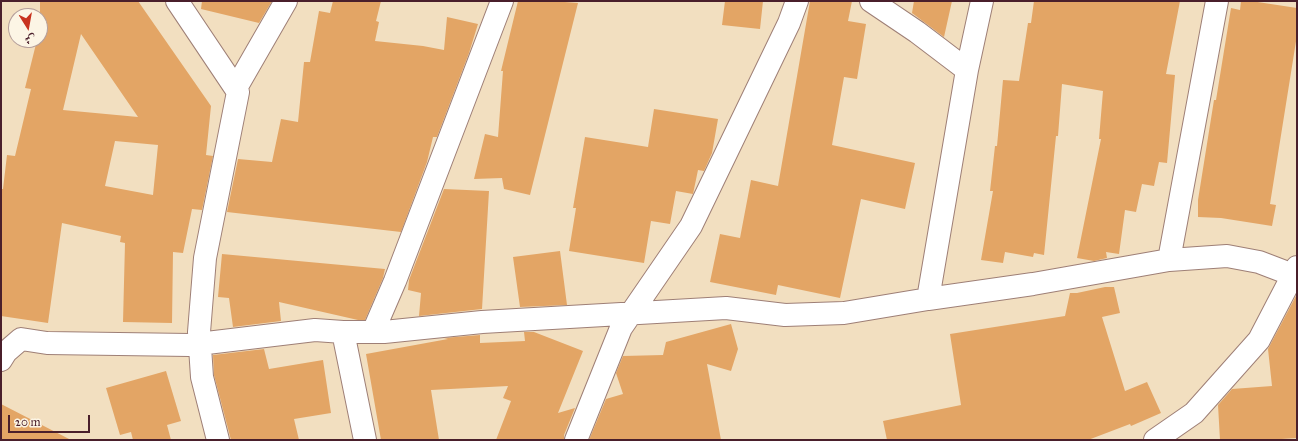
<!DOCTYPE html>
<html>
<head>
<meta charset="utf-8">
<style>
  body { margin:0 }
  #map { position:relative; width:1298px; height:441px; overflow:hidden; background:#f2dfc0; font-family:"IM FELL Great Primer",Amiri,serif }
  canvas { display:block }
  .frame { position:absolute; inset:0; border:2px solid #4a1f2b; pointer-events:none }
  .north { position:absolute; left:8px; top:8px; width:40px; height:40px; box-sizing:border-box; background:#fcf5e5; border:1px solid #b59f9b; border-radius:50%; rotate:169deg; font-size:11px; font-weight:700; line-height:16px; text-align:center; color:#4a1f2b }
  .north::after { content:''; display:block; margin:auto; width:14px; height:18px; background:#c8321e; clip-path:polygon(50% 0,100% 100%,50% 72%,0 100%) }
  .scale { position:absolute; left:8px; top:415px; width:82px; height:18px; box-sizing:border-box; border:2px solid #4a1f2b; border-top:0; padding-left:5px; font-size:12px; line-height:14px; white-space:nowrap; color:#4a1f2b; -webkit-text-stroke:3px #fcf5e5; paint-order:stroke }
</style>
</head>
<body>
<div id="map">
<canvas width="1298" height="441"></canvas>
<div class="frame"></div>
<div class="north">ش</div>
<div class="scale">20 m</div>
</div>
<script>
const context = document.querySelector('canvas').getContext('2d');
context.lineJoin = 'round';
function fillPath(path, color) { context.fillStyle = color; context.fill(path, 'evenodd'); }
function trace(path, color, width, dash) { context.strokeStyle = color; context.lineWidth = width; context.lineCap = dash ? 'butt' : 'round'; context.setLineDash(dash || []); context.stroke(path); }
fillPath(new Path2D(`
  M 40,1 L 138,1 L 211,106 L 206,155 L 213,156 L 202,210 L 192,209 L 183,253 L 173,252 L 172,323 L 123,322 L 125,243 L 120,242 L 121,236 L 62,223 L 48,323 L 1,316 L 1,189 L 3,189 L 7,155 L 15,156 L 31,89 L 25,88 L 37,40 L 40,40 ZM 81,34 L 138,117 L 63,110 ZM 115,141 L 158,145 L 153,195 L 105,186 Z
  M 202,1 L 272,1 L 259,23 L 201,9 Z
  M 333,1 L 381,1 L 376,21 L 379,22 L 375,41 L 423,46 L 444,50 L 447,17 L 478,24 L 469,53 L 437,137 L 433,137 L 427,162 L 401,232 L 227,212 L 238,159 L 272,162 L 281,119 L 298,122 L 304,62 L 310,62 L 319,11 L 330,13 Z
  M 518,1 L 565,1 L 565,2 L 578,3 L 530,195 L 504,189 L 502,178 L 474,179 L 485,134 L 498,137 L 503,71 L 501,71 Z
  M 725,1 L 763,1 L 760,29 L 722,25 Z
  M 810,1 L 852,1 L 848,21 L 866,24 L 857,79 L 844,77 L 832,145 L 915,163 L 905,209 L 861,199 L 840,298 L 778,285 L 776,295 L 710,282 L 720,234 L 740,238 L 751,180 L 778,186 Z
  M 914,1 L 952,1 L 944,37 L 912,13 Z
  M 1034,1 L 1180,1 L 1166,74 L 1175,75 L 1167,163 L 1159,162 L 1154,186 L 1142,184 L 1136,212 L 1125,210 L 1119,254 L 1106,252 L 1107,258 L 1094,261 L 1077,258 L 1101,139 L 1099,139 L 1103,91 L 1062,84 L 1058,136 L 1056,136 L 1044,255 L 1034,253 L 1033,257 L 1005,252 L 1003,263 L 981,260 L 993,191 L 990,191 L 995,146 L 997,146 L 1003,80 L 1019,81 L 1028,23 L 1031,23 Z
  M 1241,1 L 1251,1 L 1297,8 L 1297,35 L 1270,204 L 1276,205 L 1272,226 L 1221,218 L 1198,217 L 1198,200 L 1214,100 L 1216,100 L 1231,8 L 1240,10 Z
  M 654,109 L 718,119 L 712,153 L 704,171 L 698,170 L 693,194 L 676,191 L 670,224 L 651,221 L 644,263 L 569,251 L 576,208 L 573,208 L 585,137 L 648,147 Z
  M 444,189 L 489,191 L 482,309 L 419,316 L 421,293 L 408,290 L 409,280 Z
  M 560,251 L 567,305 L 520,307 L 513,257 Z
  M 222,254 L 385,269 L 383,278 L 365,320 L 358,320 L 279,302 L 281,321 L 233,327 L 229,298 L 218,297 Z
  M 1105,287 L 1114,287 L 1120,313 L 1102,317 L 1125,391 L 1147,382 L 1161,413 L 1131,426 L 1130,424 L 1088,440 L 887,440 L 883,421 L 961,405 L 950,334 L 1065,316 L 1070,293 L 1077,293 Z
  M 1297,294 L 1297,438 L 1266,440 L 1220,440 L 1218,405 L 1232,389 L 1272,386 L 1268,349 Z
  M 731,324 L 738,349 L 731,371 L 707,364 L 721,440 L 589,440 L 606,399 L 623,394 L 616,373 L 623,356 L 663,355 L 666,342 Z
  M 524,332 L 534,332 L 583,351 L 558,413 L 575,408 L 564,435 L 564,440 L 496,440 L 511,401 L 503,398 L 508,386 L 431,390 L 439,440 L 381,440 L 366,354 L 448,339 L 444,338 L 480,335 L 480,343 L 525,341 Z
  M 264,349 L 269,369 L 323,360 L 331,413 L 294,419 L 299,440 L 231,440 L 214,375 L 213,355 Z
  M 166,371 L 181,421 L 167,425 L 171,440 L 133,440 L 131,432 L 120,435 L 106,388 Z
  M 1,404 L 71,440 L 1,440 Z`), '#e3a565');
const minor = new Path2D(`
  M 177,1 L 238,92 L 205,258 L 199,332 L 202,377 L 218,440
  M 871,1 L 917,32 L 967,70
  M 236,88 L 286,1
  M 1169,260 L 1217,1
  M 928,299 L 967,70 L 982,1
  M 343,332 L 365,440
  M 373,332 L 395,281 L 502,1
  M 1,360 L 6,352 L 21,339 L 47,343 L 190,345 L 315,330 L 343,332 L 384,332 L 482,322 L 726,308 L 785,315 L 844,313 L 928,299 L 1033,284 L 1169,260 L 1227,256 L 1259,262 L 1293,275
  M 576,440 L 621,328 L 691,226 L 789,23 L 797,1`);
const tertiary = new Path2D(`
  M 1155,440 L 1194,413 L 1259,340 L 1297,267`);
trace(minor, '#9e7f76', 24);
trace(tertiary, '#9e7f76', 24);
trace(minor, '#fff', 22);
trace(tertiary, '#fff', 22);
</script>
</body>
</html>
